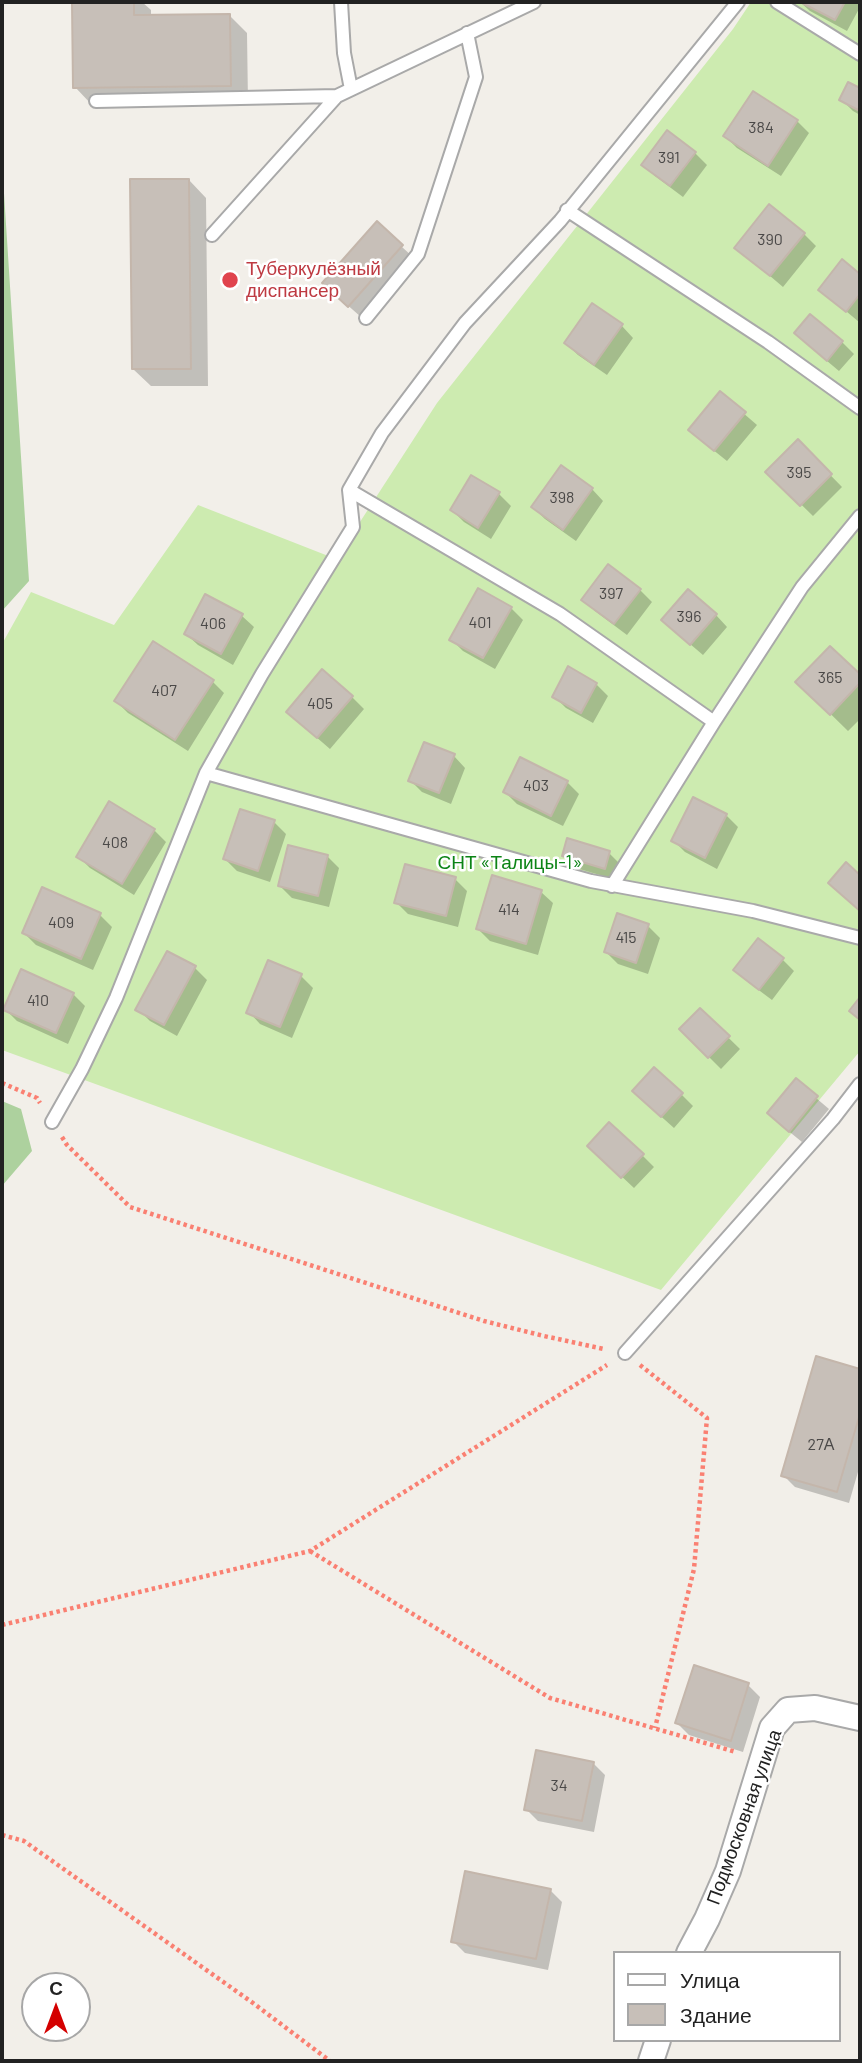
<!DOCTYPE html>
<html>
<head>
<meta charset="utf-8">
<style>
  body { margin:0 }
  #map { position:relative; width:862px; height:2063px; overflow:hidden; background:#f2efe9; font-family:Barlow,sans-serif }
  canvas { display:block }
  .frame { position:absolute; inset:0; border:4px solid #222; pointer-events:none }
  .legend { position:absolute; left:613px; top:1951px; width:228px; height:91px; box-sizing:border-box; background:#fff; border:2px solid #a7a7a7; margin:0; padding:9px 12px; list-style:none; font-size:21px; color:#222 }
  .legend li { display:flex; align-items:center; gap:14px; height:35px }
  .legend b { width:35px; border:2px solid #a7a7a7 }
  .north { position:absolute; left:21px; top:1972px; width:70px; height:70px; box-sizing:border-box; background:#fff; border:2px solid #a7a7a7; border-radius:50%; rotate:0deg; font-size:19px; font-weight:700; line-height:28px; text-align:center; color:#222 }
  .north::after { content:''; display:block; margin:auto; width:24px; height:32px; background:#d40000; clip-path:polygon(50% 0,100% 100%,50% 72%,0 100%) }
</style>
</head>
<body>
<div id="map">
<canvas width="862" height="2063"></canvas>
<div class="frame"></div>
<ul class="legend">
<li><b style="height:9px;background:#fff"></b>Улица</li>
<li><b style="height:19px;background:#c7bfb8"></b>Здание</li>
</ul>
<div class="north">С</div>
</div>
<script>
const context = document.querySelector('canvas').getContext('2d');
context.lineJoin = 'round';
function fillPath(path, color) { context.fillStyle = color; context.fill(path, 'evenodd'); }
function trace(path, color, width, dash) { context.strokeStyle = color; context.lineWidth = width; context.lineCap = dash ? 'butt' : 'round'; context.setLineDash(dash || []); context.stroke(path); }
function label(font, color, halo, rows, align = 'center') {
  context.font = font + ' Barlow,sans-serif'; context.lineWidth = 5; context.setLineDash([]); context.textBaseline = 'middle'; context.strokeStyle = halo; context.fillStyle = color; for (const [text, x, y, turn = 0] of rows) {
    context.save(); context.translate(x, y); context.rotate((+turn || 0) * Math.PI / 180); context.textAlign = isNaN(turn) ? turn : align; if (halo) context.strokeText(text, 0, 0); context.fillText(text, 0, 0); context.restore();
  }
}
fillPath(new Path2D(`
  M 751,2 L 860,2 L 860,1051 L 661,1290 L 2,1050 L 2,644 L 31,592 L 114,625 L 198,505 L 336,559 L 437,403 L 733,29 Z`), '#cdebb0');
fillPath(new Path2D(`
  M 2,162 L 29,581 L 2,611 Z
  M 2,1101 L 21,1109 L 32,1151 L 2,1186 Z`), '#add19e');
fillPath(new Path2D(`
  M 74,2 L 142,2 L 151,10 L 151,16 L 229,15 L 247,33 L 248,103 L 92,105 L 75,87 Z
  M 800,2 L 860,2 L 860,7 L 847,31 L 810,11 Z
  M 849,84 L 860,90 L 860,115 L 853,111 L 841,99 Z
  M 797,121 L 809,133 L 781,176 L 737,148 L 725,136 Z
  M 695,153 L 707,165 L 683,197 L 655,176 L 643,164 Z
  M 189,180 L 206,198 L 208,386 L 151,386 L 133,369 Z
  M 377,224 L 414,258 L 361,317 L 336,295 Z
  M 804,234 L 816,246 L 783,287 L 736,247 Z
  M 842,262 L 860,276 L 859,322 L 821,290 Z
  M 622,326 L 633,338 L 607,375 L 578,355 L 566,343 Z
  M 842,342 L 854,354 L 839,371 L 808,345 Z
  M 720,393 L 757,425 L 727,461 L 702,441 Z
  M 798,442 L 842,487 L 813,516 L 768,472 Z
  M 472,477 L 499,494 L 511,506 L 491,539 L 464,522 L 452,510 Z
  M 592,489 L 603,501 L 576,541 L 545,519 L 533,507 Z
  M 640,590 L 652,602 L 627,635 L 595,611 L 583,599 Z
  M 511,608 L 523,620 L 495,669 L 463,651 L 451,639 Z
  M 716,615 L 727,627 L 703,655 L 676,632 Z
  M 242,616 L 254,627 L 233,665 L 198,645 L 186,634 Z
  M 830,648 L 860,676 L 860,719 L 848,731 L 798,682 Z
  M 569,669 L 596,684 L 608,696 L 593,723 L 566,708 L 554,696 Z
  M 212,681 L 224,693 L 188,751 L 128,713 L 116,701 Z
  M 352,697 L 364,709 L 330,749 L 300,723 Z
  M 454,756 L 465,768 L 451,804 L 422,792 L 410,780 Z
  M 567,782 L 579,794 L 563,826 L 517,804 L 505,792 Z
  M 241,811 L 274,822 L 286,834 L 270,882 L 237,871 L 225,859 Z
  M 726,815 L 738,827 L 717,869 L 685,852 L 673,840 Z
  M 154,830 L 166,842 L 134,895 L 90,868 L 78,856 Z
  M 609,853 L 621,865 L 617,880 L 576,868 L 564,856 Z
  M 327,856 L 339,868 L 329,907 L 292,898 L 280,886 Z
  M 455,879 L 467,891 L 458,927 L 408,914 L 396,902 Z
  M 541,892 L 553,903 L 538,955 L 490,941 L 478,929 Z
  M 100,915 L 112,927 L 93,970 L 36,945 L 24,933 Z
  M 648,926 L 660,938 L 648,974 L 618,964 L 606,952 Z
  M 168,953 L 195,968 L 207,980 L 177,1036 L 150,1021 L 138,1009 Z
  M 782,959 L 794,971 L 772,1000 L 748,982 L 736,970 Z
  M 301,976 L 313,988 L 292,1038 L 260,1024 L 249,1012 Z
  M 73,994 L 85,1006 L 68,1044 L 17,1021 L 5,1009 Z
  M 700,1010 L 740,1049 L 721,1069 L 681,1029 Z
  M 796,1081 L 829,1109 L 802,1142 L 781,1125 Z
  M 681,1094 L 693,1106 L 674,1128 L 646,1103 Z
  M 642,1155 L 654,1167 L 634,1188 L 601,1157 Z
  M 817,1358 L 860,1371 L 860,1465 L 849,1503 L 795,1487 L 783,1475 Z
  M 695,1667 L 748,1685 L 760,1697 L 743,1752 L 689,1735 L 677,1723 Z
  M 593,1763 L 605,1775 L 594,1832 L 538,1821 L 526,1809 Z
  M 550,1890 L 562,1902 L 548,1970 L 465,1953 L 453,1941 Z`), '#0003');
const building = new Path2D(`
  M 72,2 L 134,2 L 134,15 L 230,14 L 231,86 L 73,88 Z
  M 800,2 L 845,2 L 835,20 Z
  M 848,82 L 860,88 L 860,104 L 858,110 L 839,100 Z
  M 753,91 L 798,120 L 768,166 L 723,136 Z
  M 667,130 L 696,152 L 670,186 L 641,165 Z
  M 130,179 L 189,179 L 191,369 L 132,369 Z
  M 769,204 L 805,233 L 770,276 L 734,248 Z
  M 377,221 L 403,245 L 348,307 L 322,283 Z
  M 842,259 L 860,274 L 860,294 L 846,312 L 818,290 Z
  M 592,303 L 623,324 L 594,365 L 564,343 Z
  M 810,314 L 843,341 L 827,361 L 794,333 Z
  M 720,391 L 746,412 L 714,451 L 688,430 Z
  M 798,439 L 832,474 L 800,506 L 765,472 Z
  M 561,465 L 593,488 L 563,530 L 531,507 Z
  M 471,475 L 500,492 L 478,528 L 450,510 Z
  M 608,564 L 641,589 L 614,624 L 581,600 Z
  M 478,588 L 512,607 L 483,658 L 449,640 Z
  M 688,589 L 717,614 L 690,645 L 661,620 Z
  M 205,594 L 243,614 L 221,654 L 184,634 Z
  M 153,641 L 214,680 L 175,740 L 114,701 Z
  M 830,646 L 860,674 L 860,683 L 830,715 L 795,682 Z
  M 568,666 L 597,683 L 581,713 L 552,697 Z
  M 322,669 L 353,696 L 317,738 L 286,712 Z
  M 424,742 L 455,754 L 439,793 L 408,781 Z
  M 520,757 L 568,781 L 551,816 L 503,792 Z
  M 693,797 L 727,814 L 705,858 L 671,841 Z
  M 109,801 L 155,829 L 122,884 L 76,857 Z
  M 240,809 L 275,820 L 258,871 L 223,859 Z
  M 567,838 L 610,851 L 605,869 L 562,856 Z
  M 288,845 L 328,855 L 318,896 L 278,886 Z
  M 846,862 L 860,875 L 860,911 L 828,883 Z
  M 405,864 L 456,877 L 446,916 L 394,903 Z
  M 492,875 L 542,890 L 526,944 L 476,929 Z
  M 42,887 L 101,913 L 81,959 L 22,933 Z
  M 617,913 L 649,924 L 636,963 L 604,952 Z
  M 758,938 L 784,958 L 759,990 L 733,970 Z
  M 167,951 L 196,966 L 164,1025 L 135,1010 Z
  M 268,960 L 302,974 L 280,1027 L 246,1013 Z
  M 21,969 L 74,993 L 56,1033 L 3,1010 Z
  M 860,997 L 860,1020 L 849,1011 Z
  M 700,1008 L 730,1036 L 708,1058 L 679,1029 Z
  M 654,1067 L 683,1093 L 661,1117 L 632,1091 Z
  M 796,1078 L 818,1096 L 789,1132 L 767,1113 Z
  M 609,1122 L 644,1154 L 621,1178 L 587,1146 Z
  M 816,1356 L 860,1369 L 860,1414 L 837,1492 L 781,1476 Z
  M 694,1665 L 749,1683 L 731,1741 L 675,1723 Z
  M 536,1750 L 594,1762 L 582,1821 L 524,1810 Z
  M 465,1871 L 551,1889 L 536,1959 L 451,1942 Z`);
fillPath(building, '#c7bfb8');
trace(building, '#c4b6ab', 2);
const lane = new Path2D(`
  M 341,2 L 344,53 L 351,89
  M 777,2 L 860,54
  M 96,101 L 337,96 L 534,2
  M 567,210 L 768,342 L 860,408
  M 212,235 L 337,96
  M 366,318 L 418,254 L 476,77 L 467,33
  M 349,490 L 560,614 L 714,722
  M 206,773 L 591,881 L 753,911 L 860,938
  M 612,886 L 714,722 L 802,587 L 860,516
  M 52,1122 L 82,1069 L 116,998 L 206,773 L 262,674 L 353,527 L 349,490 L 382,433 L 465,323 L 560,221 L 738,2
  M 625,1353 L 833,1119 L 860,1084`);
const street = new Path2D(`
  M 689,1953 L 707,1919 L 728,1871 L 772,1728 L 788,1710 L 815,1708 L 860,1718
  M 651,2061 L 658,2040`);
trace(lane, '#a9a9a9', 16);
trace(street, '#a9a9a9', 28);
trace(new Path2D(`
  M 2,1083 L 37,1098 L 40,1103
  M 62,1137 L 67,1145 L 130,1207 L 484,1321 L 544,1336 L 604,1349
  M 640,1365 L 707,1418 L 694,1569 L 655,1728
  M 310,1551 L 550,1698 L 736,1752
  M 2,1625 L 310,1551 L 607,1365
  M 2,1835 L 24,1841 L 253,2003 L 330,2061`), '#fa8072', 4.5, [3.5, 3.5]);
trace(lane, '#fff', 12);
trace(street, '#fff', 24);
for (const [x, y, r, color] of [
  [230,280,9,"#e0444e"]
]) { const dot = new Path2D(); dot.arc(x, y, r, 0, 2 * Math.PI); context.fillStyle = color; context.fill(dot); trace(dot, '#fff', 2.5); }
label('16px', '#4b4948', null, [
  ["384",761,128],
  ["391",669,158],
  ["390",770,240],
  ["395",799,473],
  ["398",562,498],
  ["397",611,594],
  ["396",689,617],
  ["401",480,623],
  ["406",213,624],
  ["365",830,678],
  ["407",164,691],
  ["405",320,704],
  ["403",536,786],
  ["408",115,843],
  ["414",509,910],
  ["409",61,923],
  ["415",626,938],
  ["410",38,1001],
  ["27А",821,1445],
  ["34",559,1786]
]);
label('19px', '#be3a42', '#fff', [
  ["Туберкулёзный",246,269],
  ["диспансер",246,291]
], 'left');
label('19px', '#0c8416', '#fff', [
  ["СНТ «Талицы-1»",510,863]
]);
label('19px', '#222', '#fff', [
  ["Подмосковная улица",744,1817,-70]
]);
</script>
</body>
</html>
